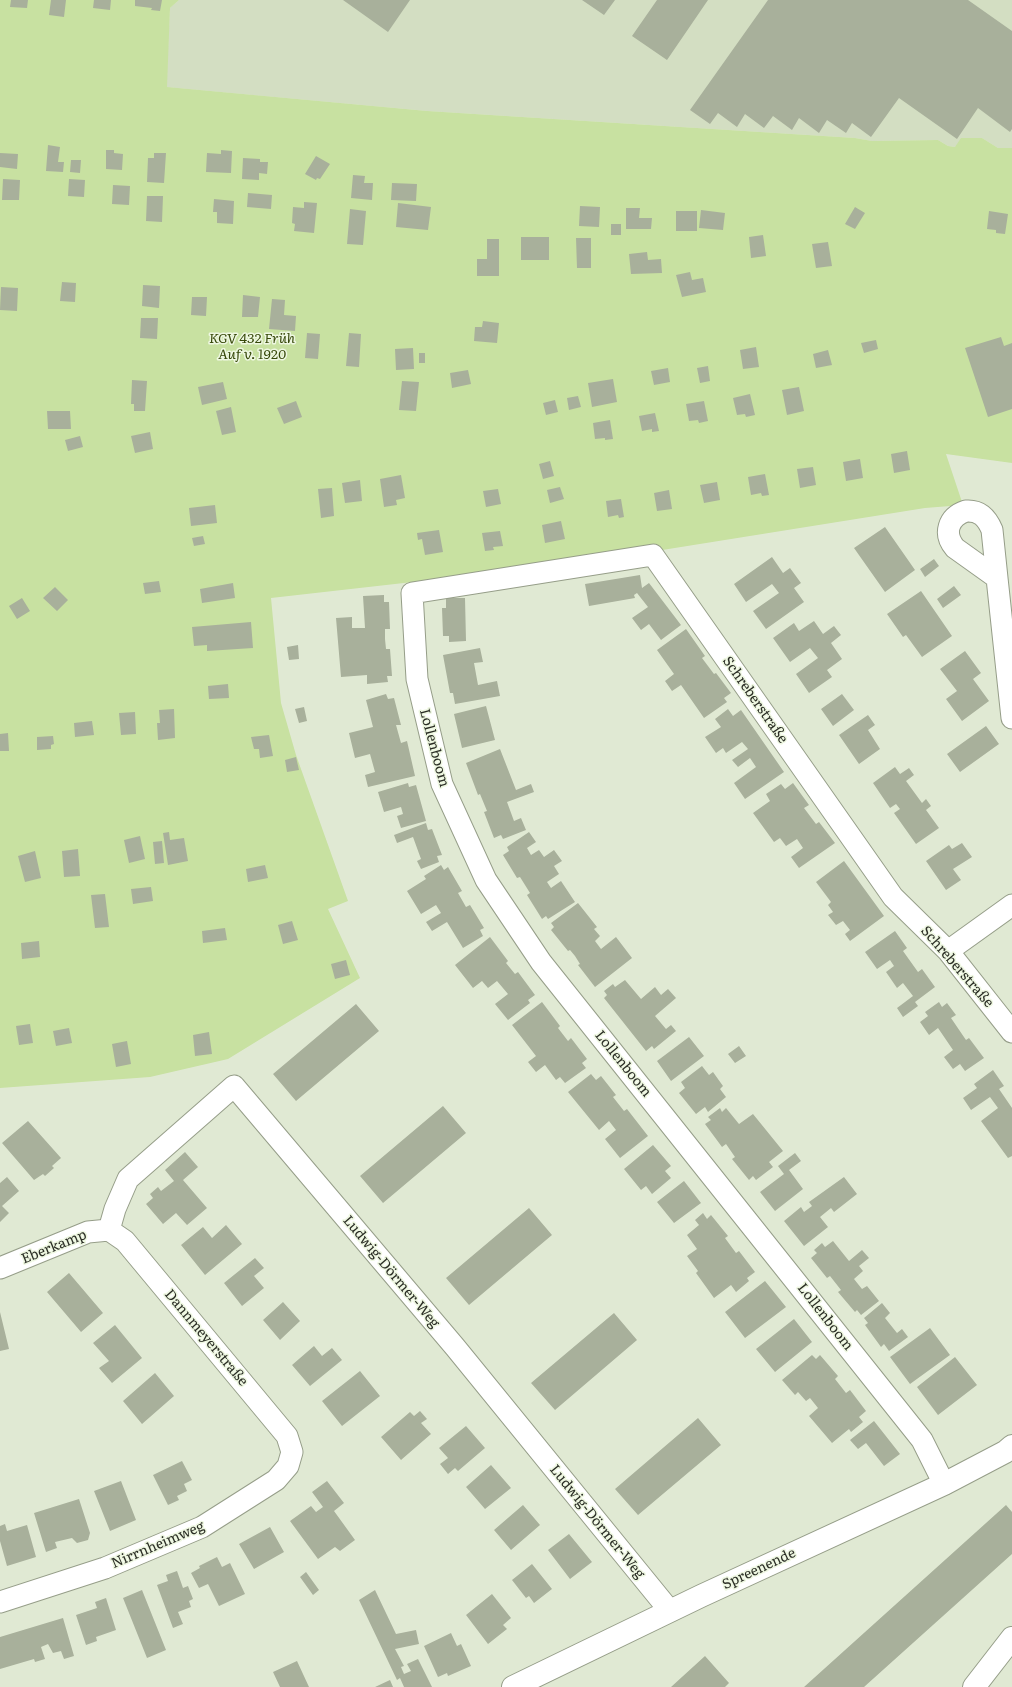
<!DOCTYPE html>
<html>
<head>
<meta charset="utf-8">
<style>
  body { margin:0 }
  canvas { display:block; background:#e0e9d3 }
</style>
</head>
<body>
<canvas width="1012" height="1687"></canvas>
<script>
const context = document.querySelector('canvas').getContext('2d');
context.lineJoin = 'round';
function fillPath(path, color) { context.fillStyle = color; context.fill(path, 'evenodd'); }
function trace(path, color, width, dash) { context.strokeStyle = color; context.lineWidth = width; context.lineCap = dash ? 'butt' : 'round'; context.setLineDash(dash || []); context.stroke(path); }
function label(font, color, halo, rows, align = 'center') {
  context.font = font + ' Literata,serif'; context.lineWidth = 3; context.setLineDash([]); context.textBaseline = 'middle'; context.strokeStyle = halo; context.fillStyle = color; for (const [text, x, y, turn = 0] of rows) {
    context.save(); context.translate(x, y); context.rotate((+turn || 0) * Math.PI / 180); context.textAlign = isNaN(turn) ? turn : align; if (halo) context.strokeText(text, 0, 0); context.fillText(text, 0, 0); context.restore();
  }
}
fillPath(new Path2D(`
  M 179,0 L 1012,0 L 1012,148 L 998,148 L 982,138 L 955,147 L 948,146 L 938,140 L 872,141 L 855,138 L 427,111 L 166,87 L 170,8 Z`), '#d3dec2');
fillPath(new Path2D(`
  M 0,0 L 179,0 L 170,8 L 167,87 L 427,111 L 855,138 L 872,141 L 938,140 L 948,146 L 955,147 L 961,138 L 982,138 L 998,148 L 1012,148 L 1012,463 L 946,454 L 963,505 L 925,508 L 581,563 L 271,598 L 281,703 L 296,755 L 348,901 L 328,909 L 360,978 L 228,1059 L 150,1077 L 0,1088 Z`), '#c8e1a1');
fillPath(new Path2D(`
  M 11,0 L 28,0 L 27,8 L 10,7 Z
  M 51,0 L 66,0 L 64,17 L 49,15 Z
  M 94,0 L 111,0 L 110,10 L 93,8 Z
  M 135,0 L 162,0 L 160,11 L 151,10 L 152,8 L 135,6 Z
  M 343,0 L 410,0 L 388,32 Z
  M 582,0 L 615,0 L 604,15 Z
  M 657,0 L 708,0 L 667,60 L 632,36 Z
  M 768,0 L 968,0 L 1012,31 L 1012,129 L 1010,132 L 978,108 L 957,139 L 899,98 L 871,137 L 852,123 L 846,133 L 827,120 L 819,133 L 799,118 L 792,130 L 773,116 L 764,128 L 745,114 L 737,127 L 718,113 L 710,124 L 690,110 Z
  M 48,145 L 60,147 L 58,162 L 64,162 L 63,172 L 46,171 Z
  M 106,150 L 114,150 L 114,153 L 123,154 L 122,170 L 106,169 Z
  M 221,150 L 232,151 L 231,173 L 206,172 L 207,153 L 221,154 Z
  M 0,153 L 18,154 L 17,169 L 0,167 Z
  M 154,153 L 166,153 L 164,183 L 147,182 L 148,158 L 154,158 Z
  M 316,156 L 330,164 L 320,179 L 317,178 L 316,180 L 305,174 Z
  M 243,158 L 260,159 L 260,162 L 268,162 L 267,174 L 259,173 L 259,180 L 242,179 Z
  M 71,160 L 81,160 L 80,173 L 70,172 Z
  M 353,175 L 365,176 L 364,183 L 373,183 L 372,200 L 351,198 Z
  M 3,179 L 20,180 L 19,200 L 2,200 Z
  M 69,179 L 85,180 L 84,197 L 68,196 Z
  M 392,183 L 417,184 L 416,201 L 391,200 Z
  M 113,185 L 130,186 L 129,205 L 112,204 Z
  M 248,193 L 272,195 L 271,209 L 247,207 Z
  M 147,196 L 163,196 L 162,222 L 146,221 Z
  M 214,199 L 234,201 L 233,224 L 217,223 L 217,212 L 213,212 Z
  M 304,202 L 317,203 L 314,233 L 294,231 L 295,224 L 292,223 L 293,207 L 304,208 Z
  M 398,203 L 431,207 L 428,230 L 396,227 Z
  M 580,206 L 600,207 L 599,227 L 579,226 Z
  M 855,207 L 865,213 L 855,229 L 845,224 Z
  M 626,208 L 640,208 L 639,218 L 652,218 L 651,229 L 626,229 Z
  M 350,209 L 366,211 L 363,245 L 347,244 Z
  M 701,210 L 725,213 L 723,230 L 699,228 Z
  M 676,211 L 697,211 L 697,231 L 676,231 Z
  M 989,211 L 1008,214 L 1005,234 L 996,233 L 996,230 L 987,229 Z
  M 611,224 L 621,224 L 621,235 L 611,235 Z
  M 763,235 L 766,256 L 751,258 L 749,237 Z
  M 521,237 L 549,237 L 549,260 L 521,260 Z
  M 576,238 L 591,238 L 591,268 L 577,268 Z
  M 487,239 L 499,239 L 499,276 L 477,276 L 477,259 L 487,259 Z
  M 828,242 L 832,266 L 816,268 L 812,244 Z
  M 647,252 L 648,260 L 661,259 L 662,273 L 631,274 L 629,254 Z
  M 690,272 L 692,280 L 703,278 L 706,292 L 682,297 L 676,275 Z
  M 62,282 L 76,283 L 75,302 L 60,301 Z
  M 143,285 L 160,286 L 159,308 L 142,306 Z
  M 1,287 L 18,288 L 17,311 L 0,310 Z
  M 243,295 L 260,297 L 258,317 L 242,317 Z
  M 192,297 L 207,297 L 206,316 L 191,315 Z
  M 272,299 L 285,300 L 284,315 L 296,316 L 295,331 L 269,329 Z
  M 141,318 L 158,318 L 157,339 L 140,338 Z
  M 483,321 L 499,323 L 497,343 L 474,341 L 475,327 L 482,327 Z
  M 307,333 L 320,334 L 318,359 L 305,358 Z
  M 349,333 L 361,334 L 359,367 L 346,366 Z
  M 1001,337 L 1004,346 L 1012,343 L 1012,409 L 988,417 L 965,348 Z
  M 876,340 L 878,349 L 864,353 L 861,343 Z
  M 756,347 L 759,367 L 743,369 L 740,350 Z
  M 413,348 L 414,369 L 396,370 L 395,349 Z
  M 828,350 L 832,365 L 816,368 L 813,354 Z
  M 419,353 L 425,353 L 425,363 L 419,363 Z
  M 708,366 L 710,381 L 700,383 L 697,368 Z
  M 668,368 L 670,382 L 654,385 L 651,371 Z
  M 468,370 L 471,384 L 452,388 L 450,373 Z
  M 613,379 L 617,402 L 592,407 L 588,383 Z
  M 132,380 L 147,381 L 145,411 L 134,411 L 134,404 L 131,404 Z
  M 402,381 L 419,382 L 416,411 L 399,410 Z
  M 223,382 L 227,399 L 202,405 L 198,387 Z
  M 799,387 L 804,411 L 787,415 L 782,390 Z
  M 750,394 L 755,415 L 746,417 L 745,414 L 737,415 L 733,398 Z
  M 578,396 L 581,407 L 569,410 L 567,398 Z
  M 555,400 L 558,412 L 546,415 L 543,403 Z
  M 296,401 L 302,417 L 284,424 L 277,408 Z
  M 704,401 L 708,421 L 699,423 L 698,420 L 689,421 L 686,404 Z
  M 231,407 L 236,432 L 222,435 L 216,411 Z
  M 47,411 L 70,411 L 71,429 L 48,429 Z
  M 655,413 L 659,431 L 652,432 L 652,429 L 642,431 L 639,416 Z
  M 610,420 L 613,439 L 605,440 L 605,438 L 595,439 L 593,423 Z
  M 150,432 L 153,449 L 135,453 L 131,436 Z
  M 80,436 L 83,447 L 68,451 L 65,440 Z
  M 907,451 L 910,470 L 894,473 L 891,454 Z
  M 860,459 L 863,478 L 846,481 L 843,462 Z
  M 550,461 L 554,476 L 543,479 L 539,464 Z
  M 813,467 L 816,485 L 800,488 L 797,469 Z
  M 765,474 L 769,495 L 762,496 L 761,493 L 751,495 L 748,477 Z
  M 401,475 L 405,498 L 396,500 L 397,505 L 384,507 L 380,479 Z
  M 360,480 L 362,501 L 345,503 L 342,483 Z
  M 717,482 L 720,500 L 704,503 L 700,485 Z
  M 560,487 L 564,499 L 550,503 L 547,490 Z
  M 332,488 L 334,516 L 321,518 L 318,489 Z
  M 498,489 L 501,504 L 486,507 L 483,491 Z
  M 669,490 L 672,509 L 657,511 L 654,493 Z
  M 621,499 L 624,517 L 619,518 L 618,515 L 608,517 L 606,501 Z
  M 215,505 L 217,523 L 191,526 L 189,508 Z
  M 561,521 L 565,539 L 545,543 L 542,525 Z
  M 885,527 L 915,570 L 885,592 L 854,548 Z
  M 439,530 L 443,552 L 425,555 L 422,539 L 418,540 L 417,533 Z
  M 500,531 L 503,546 L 493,547 L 494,550 L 485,551 L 482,533 Z
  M 203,536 L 205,544 L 194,546 L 192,538 Z
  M 772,557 L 783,573 L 790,568 L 801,583 L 794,588 L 804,602 L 766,629 L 753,611 L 779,593 L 772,584 L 746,602 L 734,584 Z
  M 934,559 L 939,566 L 925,577 L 920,569 Z
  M 640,575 L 642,588 L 649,583 L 681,625 L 661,640 L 649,624 L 641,630 L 632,618 L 648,607 L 637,593 L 634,595 L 635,598 L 589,606 L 585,584 Z
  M 159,581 L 161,592 L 145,594 L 143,583 Z
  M 233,583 L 235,598 L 202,603 L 200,589 Z
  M 954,586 L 961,595 L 943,608 L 937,599 Z
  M 55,587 L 68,600 L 57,611 L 43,598 Z
  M 921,591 L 952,636 L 922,657 L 906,635 L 903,637 L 887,614 Z
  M 384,595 L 384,602 L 389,602 L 390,629 L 385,629 L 385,639 L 386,649 L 390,649 L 392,676 L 387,676 L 388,682 L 367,684 L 367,675 L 341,677 L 336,618 L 352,617 L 352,628 L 365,628 L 363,596 Z
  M 22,598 L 30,611 L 17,619 L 9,606 Z
  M 446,598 L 465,598 L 466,641 L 449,642 L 449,636 L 443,636 L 442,608 L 446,608 Z
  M 814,621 L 823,634 L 834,626 L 841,635 L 831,643 L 842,659 L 827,670 L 832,677 L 809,693 L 796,674 L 818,658 L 810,648 L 790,662 L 773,638 L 794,623 L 799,631 Z
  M 251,622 L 253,648 L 207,651 L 207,645 L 194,646 L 192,627 Z
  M 686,629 L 705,656 L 702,658 L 714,674 L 716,673 L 731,693 L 724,698 L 727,702 L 704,718 L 681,685 L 672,691 L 665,681 L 674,674 L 657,650 Z
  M 298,645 L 299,659 L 289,660 L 287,647 Z
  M 480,648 L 483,662 L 474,663 L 478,685 L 497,681 L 500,696 L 455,704 L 453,693 L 450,693 L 443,655 Z
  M 965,651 L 981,673 L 973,679 L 989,701 L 962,721 L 946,699 L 957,691 L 940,669 Z
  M 228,684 L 229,698 L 209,699 L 208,686 Z
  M 386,694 L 388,699 L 394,698 L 401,725 L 396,725 L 401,743 L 407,741 L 415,776 L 368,787 L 365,775 L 375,772 L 370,754 L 355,758 L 349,733 L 373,727 L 366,700 Z
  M 842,694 L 854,710 L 833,726 L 821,709 Z
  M 486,706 L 495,740 L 462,748 L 454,714 Z
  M 304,707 L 307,721 L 299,723 L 295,709 Z
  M 174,709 L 175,738 L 158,740 L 157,723 L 160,723 L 159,710 Z
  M 728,709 L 733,716 L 741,710 L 784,772 L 745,799 L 734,783 L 756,767 L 750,758 L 738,767 L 732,760 L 748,749 L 742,742 L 726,753 L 723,748 L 716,753 L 705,737 L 721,727 L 715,719 Z
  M 135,712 L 136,734 L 121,735 L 119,713 Z
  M 868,715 L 875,725 L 868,730 L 880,749 L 859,764 L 839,735 Z
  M 92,721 L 94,735 L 75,737 L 74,723 Z
  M 986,726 L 999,744 L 960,772 L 947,754 Z
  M 8,733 L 9,751 L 0,751 L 0,734 Z
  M 269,735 L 273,756 L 260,758 L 259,749 L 254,749 L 251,737 Z
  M 53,736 L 54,744 L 51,745 L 51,749 L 37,750 L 37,737 Z
  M 500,749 L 516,790 L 531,784 L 534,792 L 507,802 L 514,821 L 521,818 L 526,830 L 503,839 L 501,835 L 494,838 L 484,812 L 487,811 L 480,794 L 478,795 L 466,763 Z
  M 296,757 L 299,770 L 287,772 L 285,760 Z
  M 895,767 L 900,774 L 909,768 L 914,775 L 906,781 L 922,803 L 926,799 L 931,806 L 926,810 L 939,828 L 916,844 L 894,813 L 900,809 L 896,804 L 890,808 L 873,783 Z
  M 408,783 L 409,787 L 416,785 L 426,821 L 401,828 L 397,816 L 403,814 L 401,807 L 384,812 L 378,792 Z
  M 793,783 L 809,805 L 804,808 L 816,824 L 819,822 L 835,843 L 799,868 L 791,857 L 803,848 L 797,839 L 786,846 L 780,838 L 774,842 L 753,813 L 770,801 L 766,794 L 781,784 L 785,789 Z
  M 426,823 L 428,830 L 432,829 L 442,855 L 437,856 L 439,862 L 421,869 L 417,861 L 421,859 L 413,837 L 397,843 L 394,835 Z
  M 169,832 L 170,840 L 184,838 L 188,861 L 168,865 L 163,833 Z
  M 529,832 L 536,842 L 527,848 L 531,855 L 539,850 L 544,857 L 554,850 L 562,861 L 554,866 L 559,874 L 547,882 L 551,888 L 561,881 L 575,902 L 548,919 L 546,916 L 542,919 L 527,895 L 530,893 L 520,877 L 517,878 L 503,855 L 509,851 L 507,847 Z
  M 140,836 L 145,859 L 129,863 L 124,840 Z
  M 162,841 L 164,863 L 155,864 L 153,842 Z
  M 962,843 L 972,857 L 953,869 L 961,880 L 946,890 L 926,861 L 949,845 L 952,849 Z
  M 78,849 L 80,876 L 64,877 L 62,851 Z
  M 35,851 L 41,878 L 25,882 L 18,856 Z
  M 844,861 L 884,916 L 850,941 L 845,934 L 850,930 L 843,921 L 836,925 L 828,915 L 833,912 L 828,905 L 831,902 L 816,882 Z
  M 265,865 L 268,878 L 248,882 L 246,869 Z
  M 441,865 L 444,870 L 448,867 L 462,891 L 458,893 L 466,907 L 470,905 L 484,928 L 480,930 L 483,936 L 463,948 L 447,922 L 432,931 L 426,922 L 441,913 L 436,905 L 421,914 L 407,891 L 426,879 L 424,876 Z
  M 151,887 L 153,901 L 133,904 L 131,889 Z
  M 105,894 L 109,927 L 95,928 L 91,895 Z
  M 578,903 L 597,927 L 594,929 L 600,936 L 595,941 L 601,949 L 616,937 L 632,958 L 595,987 L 578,965 L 580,964 L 575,956 L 570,950 L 568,951 L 551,930 L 554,927 L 551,923 Z
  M 292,921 L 298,940 L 283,944 L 278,925 Z
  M 225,928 L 227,940 L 203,943 L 202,931 Z
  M 895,931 L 907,948 L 903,951 L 918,972 L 922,969 L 935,987 L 915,1002 L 918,1006 L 903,1017 L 897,1008 L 913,996 L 903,983 L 897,988 L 886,972 L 894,966 L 890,960 L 877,969 L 865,952 Z
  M 490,937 L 508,961 L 506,963 L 515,974 L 518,972 L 535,995 L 528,1000 L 530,1003 L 508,1020 L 495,1004 L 508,994 L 497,981 L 488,988 L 482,981 L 473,988 L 455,965 Z
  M 39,941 L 40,957 L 22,959 L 21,943 Z
  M 346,960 L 350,975 L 335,979 L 331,964 Z
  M 625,980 L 641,999 L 655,987 L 661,995 L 668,989 L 676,998 L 655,1016 L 666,1029 L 671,1025 L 676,1031 L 654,1049 L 652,1046 L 646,1051 L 604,998 L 607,995 L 604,991 L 613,984 L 615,987 Z
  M 542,1002 L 560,1026 L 558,1028 L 568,1041 L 571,1038 L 587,1059 L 582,1063 L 586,1068 L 565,1083 L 560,1077 L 556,1080 L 545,1065 L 536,1072 L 528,1062 L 536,1056 L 512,1025 Z
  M 939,1002 L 942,1007 L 947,1003 L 956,1015 L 951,1018 L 966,1040 L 969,1038 L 984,1058 L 965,1071 L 960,1064 L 953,1069 L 944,1057 L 953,1050 L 938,1028 L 929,1035 L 920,1022 L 928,1016 L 925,1012 Z
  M 356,1004 L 379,1031 L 296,1101 L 273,1074 Z
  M 30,1024 L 33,1043 L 19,1045 L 16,1026 Z
  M 69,1028 L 72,1043 L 56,1046 L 53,1031 Z
  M 209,1032 L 212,1054 L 195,1056 L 193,1035 Z
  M 689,1037 L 704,1056 L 671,1081 L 657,1061 Z
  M 127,1041 L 131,1064 L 116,1067 L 112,1044 Z
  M 739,1046 L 746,1056 L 735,1063 L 728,1054 Z
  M 702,1066 L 709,1075 L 713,1072 L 723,1086 L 720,1089 L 726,1097 L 708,1112 L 705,1107 L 696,1114 L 679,1093 L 685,1088 L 681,1082 Z
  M 993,1070 L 1004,1086 L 999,1089 L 1012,1108 L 1012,1156 L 1008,1158 L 981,1121 L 998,1108 L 990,1097 L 971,1110 L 963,1098 L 977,1088 L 974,1084 Z
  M 591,1074 L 596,1080 L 601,1076 L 616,1095 L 613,1097 L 624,1111 L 627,1109 L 648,1136 L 620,1158 L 605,1139 L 616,1130 L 609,1121 L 599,1130 L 568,1092 Z
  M 443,1106 L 466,1133 L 383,1203 L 360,1176 Z
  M 720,1108 L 722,1112 L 726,1108 L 739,1124 L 753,1114 L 783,1151 L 769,1162 L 773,1167 L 756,1180 L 753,1176 L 749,1180 L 732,1159 L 735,1157 L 726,1144 L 722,1147 L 705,1124 L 711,1120 L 708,1117 Z
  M 28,1121 L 61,1158 L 52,1166 L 54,1168 L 45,1176 L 43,1174 L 34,1180 L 2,1143 Z
  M 653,1145 L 671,1166 L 665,1171 L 671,1178 L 652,1194 L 646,1186 L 641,1190 L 624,1169 Z
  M 185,1152 L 198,1167 L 183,1180 L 207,1208 L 187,1225 L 176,1213 L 163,1224 L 146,1204 L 153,1198 L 150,1194 L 158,1187 L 161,1191 L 174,1181 L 165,1170 Z
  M 795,1153 L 801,1161 L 789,1170 L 803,1189 L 775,1211 L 760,1192 L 784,1174 L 778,1166 Z
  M 7,1177 L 19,1191 L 2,1206 L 9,1213 L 0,1222 L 0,1183 Z
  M 844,1177 L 857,1194 L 834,1212 L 831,1208 L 820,1217 L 828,1227 L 804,1246 L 784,1221 L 801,1207 L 804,1212 L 812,1206 L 809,1202 Z
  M 684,1181 L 701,1203 L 674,1223 L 657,1202 Z
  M 529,1208 L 552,1235 L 469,1305 L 446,1278 Z
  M 703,1213 L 707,1219 L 711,1215 L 728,1236 L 725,1238 L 736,1253 L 739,1251 L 755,1272 L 747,1278 L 749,1281 L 736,1292 L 731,1285 L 714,1298 L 696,1273 L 698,1271 L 687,1256 L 697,1249 L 687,1235 L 699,1225 L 695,1220 Z
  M 226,1225 L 242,1244 L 205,1275 L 181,1245 L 203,1227 L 212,1238 Z
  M 833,1241 L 849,1261 L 862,1250 L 869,1258 L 859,1266 L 863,1271 L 854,1279 L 862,1289 L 867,1286 L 879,1301 L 861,1315 L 857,1310 L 855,1312 L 838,1292 L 841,1290 L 830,1276 L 827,1278 L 811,1258 L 817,1253 L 814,1250 L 822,1243 L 825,1247 Z
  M 255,1258 L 264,1268 L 254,1276 L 264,1288 L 242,1306 L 224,1283 Z
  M 69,1273 L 103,1313 L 81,1332 L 47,1292 Z
  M 765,1281 L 786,1307 L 745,1338 L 725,1312 Z
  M 283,1302 L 300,1321 L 280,1340 L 263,1320 Z
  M 882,1303 L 890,1313 L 885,1318 L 897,1333 L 902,1329 L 908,1337 L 889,1351 L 884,1344 L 881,1347 L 865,1325 L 868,1323 L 864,1318 Z
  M 0,1312 L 9,1349 L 0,1351 Z
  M 614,1313 L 637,1340 L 555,1410 L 531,1383 Z
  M 794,1319 L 812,1342 L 775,1372 L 756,1349 Z
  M 115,1325 L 142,1358 L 112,1383 L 99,1368 L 109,1361 L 93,1343 Z
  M 930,1328 L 950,1355 L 910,1384 L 890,1357 Z
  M 314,1346 L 322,1356 L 332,1348 L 342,1360 L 310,1386 L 292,1365 Z
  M 812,1355 L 816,1359 L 820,1355 L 838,1376 L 835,1379 L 846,1393 L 850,1390 L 866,1411 L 859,1417 L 863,1422 L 851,1432 L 849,1429 L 832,1443 L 809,1416 L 818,1408 L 810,1398 L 806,1401 L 798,1392 L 795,1395 L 782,1380 Z
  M 955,1357 L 977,1385 L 938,1415 L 917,1387 Z
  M 360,1371 L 380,1396 L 342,1426 L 322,1401 Z
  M 155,1373 L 174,1396 L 142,1424 L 123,1401 Z
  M 420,1411 L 427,1419 L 421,1423 L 431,1434 L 401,1460 L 381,1437 L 410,1412 L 414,1416 Z
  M 698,1418 L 721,1445 L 638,1515 L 615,1489 Z
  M 874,1421 L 900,1454 L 884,1466 L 866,1443 L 858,1449 L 850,1440 Z
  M 466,1426 L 485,1448 L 458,1471 L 455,1468 L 448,1474 L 440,1464 L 448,1458 L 439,1448 Z
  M 182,1461 L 192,1480 L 184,1484 L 187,1491 L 177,1496 L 179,1500 L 168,1505 L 153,1475 Z
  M 491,1465 L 511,1488 L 485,1509 L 466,1487 Z
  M 121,1481 L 136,1520 L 110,1531 L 94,1491 Z
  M 327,1481 L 344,1503 L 334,1511 L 355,1540 L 340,1551 L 335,1547 L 318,1559 L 290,1521 L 311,1506 L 316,1512 L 323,1507 L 312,1492 Z
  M 79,1499 L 90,1533 L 88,1540 L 77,1543 L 72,1538 L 55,1542 L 57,1548 L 46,1552 L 34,1513 Z
  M 523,1505 L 540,1525 L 511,1550 L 494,1530 Z
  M 1006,1505 L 1012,1512 L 1012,1554 L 864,1687 L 804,1687 Z
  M 5,1524 L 7,1531 L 27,1525 L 36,1557 L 7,1566 L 0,1541 L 0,1526 Z
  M 270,1527 L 284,1552 L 254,1569 L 239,1544 Z
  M 569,1534 L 592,1562 L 570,1579 L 548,1550 Z
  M 217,1557 L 222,1567 L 230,1563 L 245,1594 L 219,1606 L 208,1584 L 199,1588 L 191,1573 L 200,1568 L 199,1566 Z
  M 532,1564 L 552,1589 L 534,1603 L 529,1596 L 526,1598 L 512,1580 Z
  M 177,1571 L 183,1588 L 188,1586 L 193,1599 L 189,1601 L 191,1607 L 178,1612 L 183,1624 L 173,1628 L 157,1585 L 168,1581 L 166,1575 Z
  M 306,1572 L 319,1590 L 313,1595 L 300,1577 Z
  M 142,1590 L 166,1650 L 147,1658 L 123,1598 Z
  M 375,1590 L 396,1634 L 416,1630 L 419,1644 L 395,1649 L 404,1666 L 401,1667 L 404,1674 L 411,1671 L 407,1664 L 418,1659 L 432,1687 L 404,1687 L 400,1678 L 397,1680 L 359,1600 Z
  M 492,1594 L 511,1618 L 503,1625 L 507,1629 L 488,1644 L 466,1615 Z
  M 106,1598 L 116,1630 L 96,1637 L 97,1641 L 86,1645 L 76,1615 L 97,1608 L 95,1602 Z
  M 63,1618 L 74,1656 L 64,1659 L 61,1651 L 53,1653 L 48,1644 L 41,1647 L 45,1659 L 35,1662 L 34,1659 L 0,1669 L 0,1637 Z
  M 451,1633 L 457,1646 L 461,1644 L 471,1666 L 448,1676 L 447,1673 L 438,1677 L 424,1646 Z
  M 705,1656 L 729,1683 L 725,1687 L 671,1687 Z
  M 297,1661 L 309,1687 L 280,1687 L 273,1672 Z
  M 390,1680 L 393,1687 L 375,1687 Z`), '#a8b09b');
const street = new Path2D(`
  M 966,511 C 980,510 987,518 992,530 L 997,578 L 955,548 C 943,534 948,517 966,511 Z
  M 997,578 L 1012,718
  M 948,951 L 1012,905
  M 109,1230 L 115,1209 L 128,1179 L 234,1086 L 455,1347 L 670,1611
  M 0,1268 L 88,1232 L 109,1230
  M 944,1484 L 922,1440 L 541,962 L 486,880 L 442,784 L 417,679 L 412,593 L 653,555 L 893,897 L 948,951 L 1012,1032
  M 0,1602 L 105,1568 L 202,1527 L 276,1480 L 288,1466 L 292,1452 L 287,1436 L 125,1241 L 109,1230`);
const secondary = new Path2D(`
  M 513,1687 L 701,1596 L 944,1484 L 1005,1452 L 1012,1446
  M 974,1687 L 1012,1638`);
trace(street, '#969e89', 23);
trace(secondary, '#969e89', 24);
trace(street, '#fff', 21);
trace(secondary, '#fff', 22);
label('italic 14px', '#364809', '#eef7e1', [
  ["KGV 432 Früh",252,339],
  ["Auf v. 1920",252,355]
]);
label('14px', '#2a2d25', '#eef7e1', [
  ["Schreberstraße",755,700,55],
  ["Lollenboom",434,748,75],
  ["Schreberstraße",957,967,49],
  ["Lollenboom",623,1064,51],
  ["Eberkamp",54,1247,-22],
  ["Ludwig-Dörmer-Weg",391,1272,50],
  ["Lollenboom",825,1317,52],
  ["Dannmeyerstraße",206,1338,50],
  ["Ludwig-Dörmer-Weg",597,1522,51],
  ["Nirrnheimweg",158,1545,-23],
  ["Spreenende",759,1569,-25]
]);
</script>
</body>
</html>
